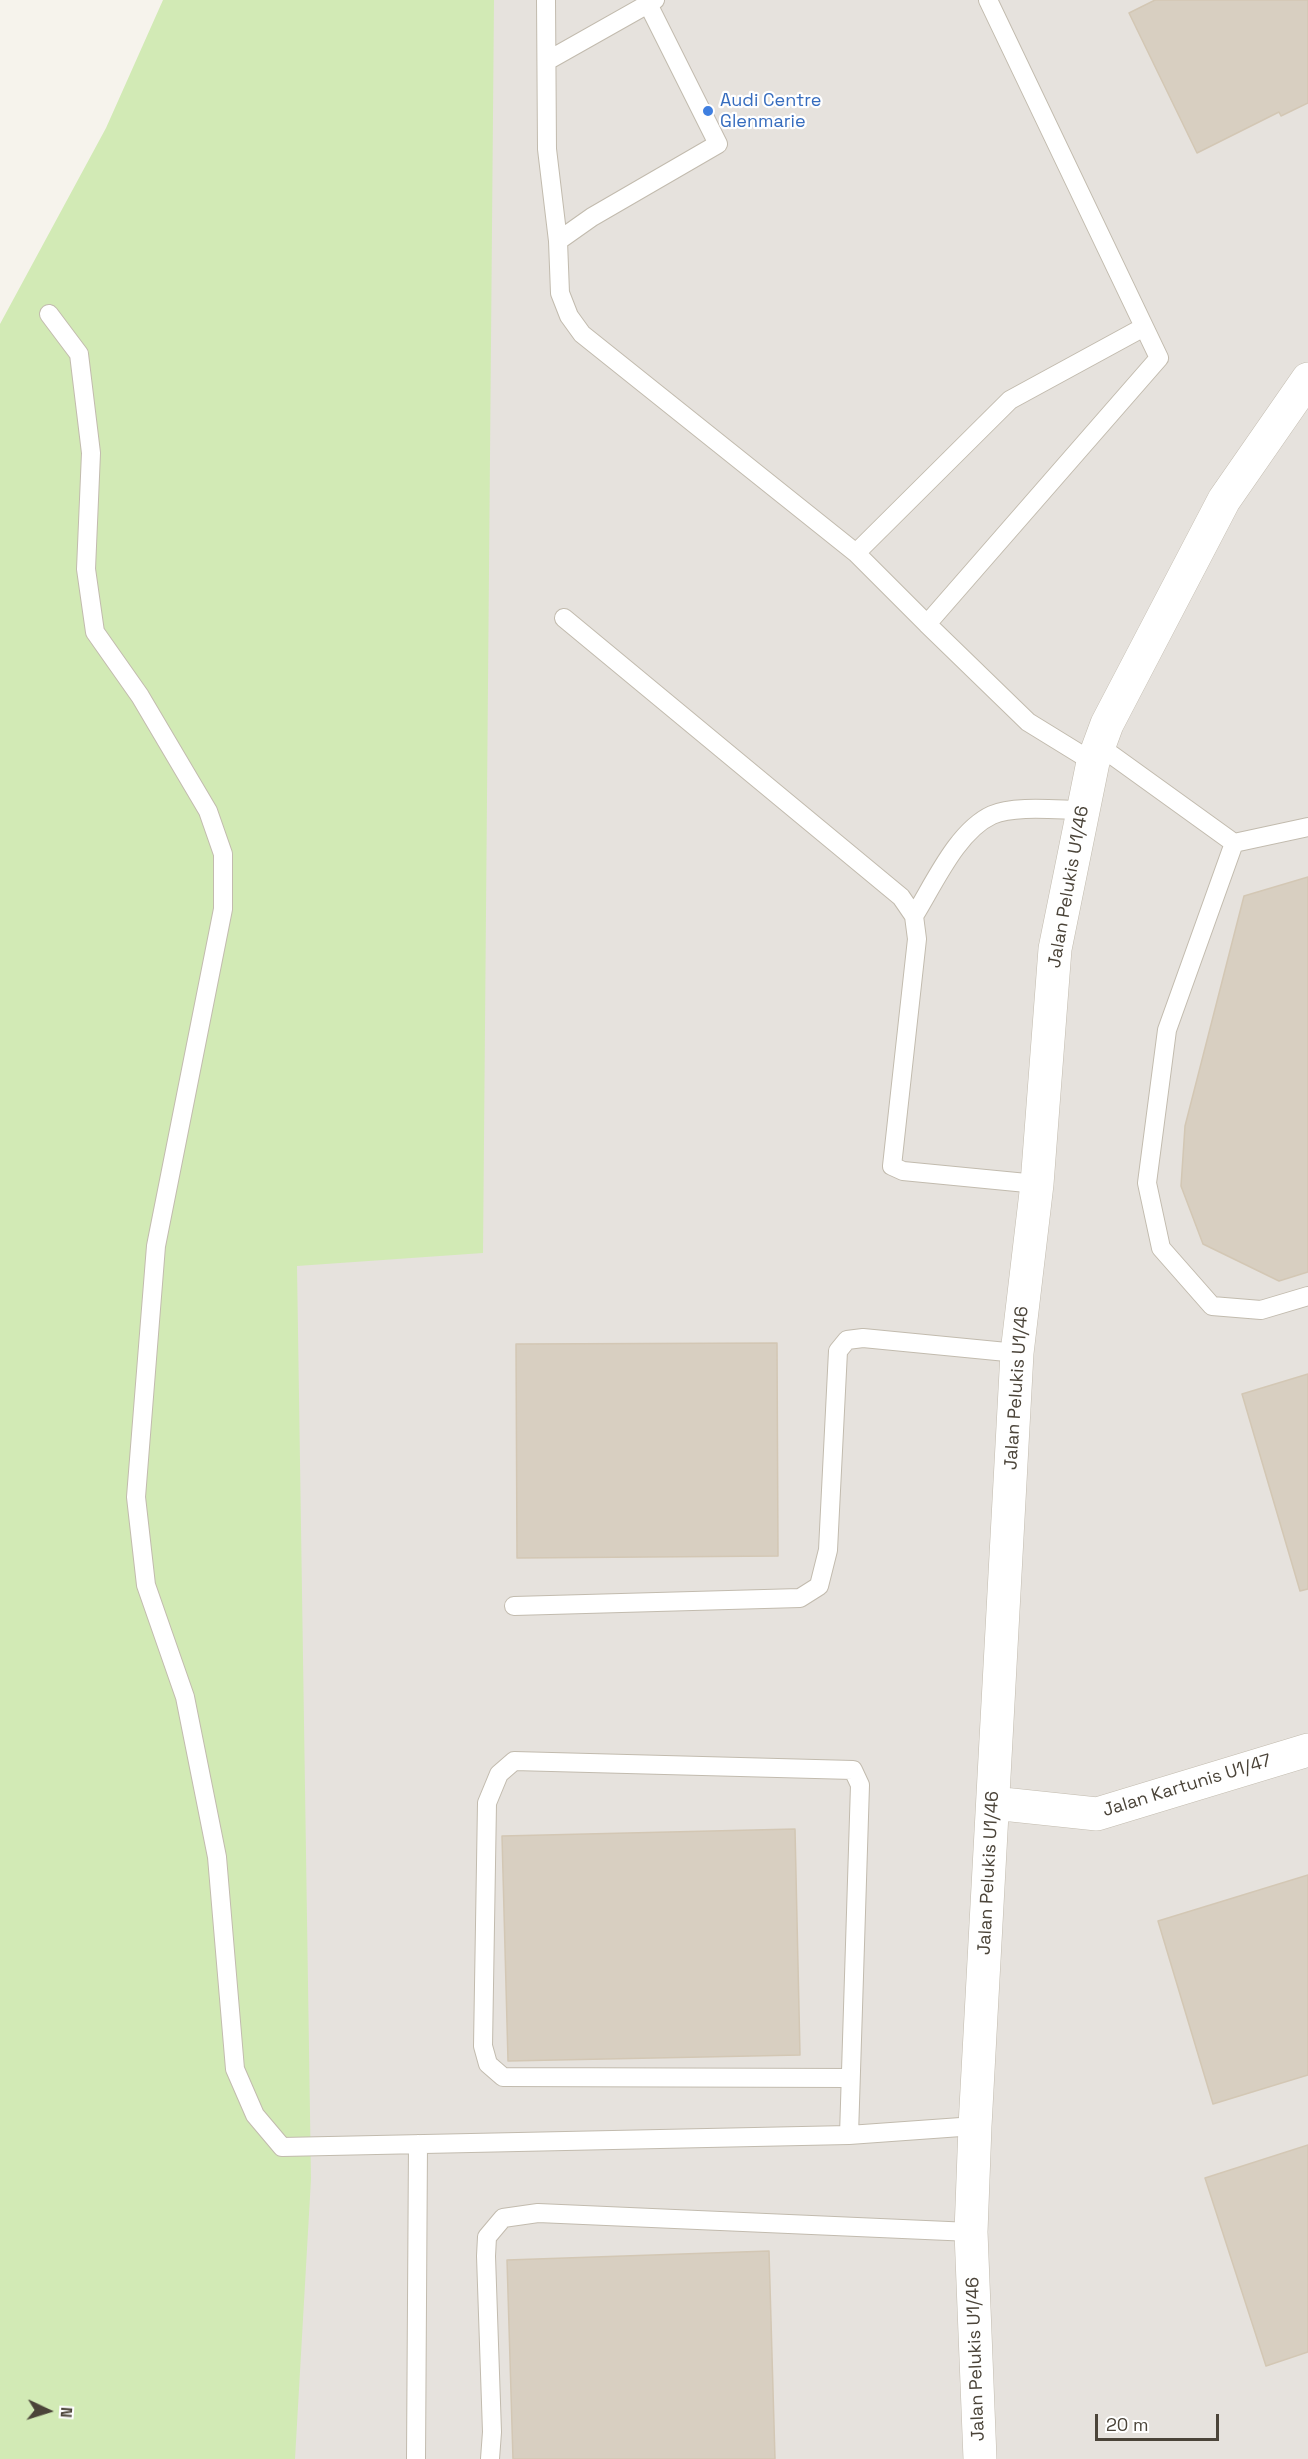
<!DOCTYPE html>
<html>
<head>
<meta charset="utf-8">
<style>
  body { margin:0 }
  #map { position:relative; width:1308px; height:2459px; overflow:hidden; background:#f6f3ec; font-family:"Space Grotesk",sans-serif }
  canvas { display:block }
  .north { position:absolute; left:18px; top:2381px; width:60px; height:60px; -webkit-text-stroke:4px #fff; paint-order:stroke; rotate:94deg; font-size:16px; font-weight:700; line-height:24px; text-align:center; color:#4b4439 }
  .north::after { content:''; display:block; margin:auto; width:21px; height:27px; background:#4b4439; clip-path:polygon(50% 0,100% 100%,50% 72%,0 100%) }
  .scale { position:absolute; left:1095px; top:2414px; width:124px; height:27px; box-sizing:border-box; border:3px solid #4b4439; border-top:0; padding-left:8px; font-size:18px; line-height:21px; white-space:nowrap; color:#4b4439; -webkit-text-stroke:4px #fff; paint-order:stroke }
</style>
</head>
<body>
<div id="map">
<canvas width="1308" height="2459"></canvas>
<div class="north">N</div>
<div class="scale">20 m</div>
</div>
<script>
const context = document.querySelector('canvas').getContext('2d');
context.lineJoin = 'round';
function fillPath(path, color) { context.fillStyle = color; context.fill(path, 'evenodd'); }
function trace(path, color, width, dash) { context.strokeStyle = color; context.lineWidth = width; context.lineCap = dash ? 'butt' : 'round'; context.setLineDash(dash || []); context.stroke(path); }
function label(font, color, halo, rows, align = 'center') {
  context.font = font + ' "Space Grotesk",sans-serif'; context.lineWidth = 4.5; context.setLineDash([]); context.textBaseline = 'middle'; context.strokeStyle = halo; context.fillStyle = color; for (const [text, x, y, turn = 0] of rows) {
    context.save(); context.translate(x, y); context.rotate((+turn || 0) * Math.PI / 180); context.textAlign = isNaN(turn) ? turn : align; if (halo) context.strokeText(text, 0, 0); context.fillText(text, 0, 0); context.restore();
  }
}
fillPath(new Path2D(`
  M 290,0 L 1308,0 L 1308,2459 L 0,2459 Z`), '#e6e2dd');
fillPath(new Path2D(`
  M 163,0 L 494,0 L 483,1253 L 297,1266 L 311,2179 L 295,2459 L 0,2459 L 0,324 L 106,128 Z`), '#d2eab5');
const building = new Path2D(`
  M 1155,0 L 1308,0 L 1308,103 L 1281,116 L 1279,112 L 1197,153 L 1129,13 Z
  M 1308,877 L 1308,1272 L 1279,1281 L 1203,1244 L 1181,1186 L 1185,1126 L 1244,896 Z
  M 777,1343 L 778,1556 L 517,1558 L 516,1344 Z
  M 1308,1374 L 1308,1589 L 1300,1591 L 1242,1394 Z
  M 795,1829 L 800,2055 L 508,2061 L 502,1836 Z
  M 1308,1875 L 1308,2075 L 1213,2104 L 1158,1921 Z
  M 1308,2145 L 1308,2352 L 1266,2366 L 1205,2178 Z
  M 769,2251 L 775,2459 L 513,2459 L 507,2260 Z`);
fillPath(building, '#d8cfc1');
trace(building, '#d3c7b4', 1.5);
const service = new Path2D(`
  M 546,0 L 547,149 L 558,241 L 560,293 L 569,316 L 582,334 L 856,553
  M 988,0 L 1159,358 L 927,624 L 1028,722 L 1093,762
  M 547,61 L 648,4
  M 558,241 L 592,217 L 718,144 L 648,4 L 655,0
  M 49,314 L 79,354 L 91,453 L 86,569 L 95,632 L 140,696 L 208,811 L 223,854 L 223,909 L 156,1246 L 136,1497 L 146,1585 L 185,1697 L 217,1857 L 235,2069 L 255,2115 L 282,2147 L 849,2135 L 975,2126
  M 564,618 L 901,897 L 914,916 L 917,939 L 892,1166 L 903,1171 L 1037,1184
  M 927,624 L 856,553 L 1010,400 L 1144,327
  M 1098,745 L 1234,843 L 1167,1030 L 1147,1183 L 1161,1248 L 1212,1306 L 1261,1310 L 1308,1296
  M 1234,843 L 1308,827
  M 914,916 C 934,884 957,831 992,815 C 1014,805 1059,810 1083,810
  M 514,1606 L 800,1598 L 819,1586 L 828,1550 L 838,1351 L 847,1340 L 863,1338 L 1017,1353
  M 849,2135 L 860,1785 L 853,1770 L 514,1761 L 499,1774 L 487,1803 L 483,2046 L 488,2064 L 503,2077 L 850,2078
  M 416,2459 L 418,2144
  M 490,2459 L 492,2432 L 486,2256 L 487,2237 L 503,2218 L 538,2213 L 971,2232`);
const minor = new Path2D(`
  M 993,1803 L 1097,1814 L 1308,1750
  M 980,2459 L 971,2232 L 975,2126 L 1017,1353 L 1037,1184 L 1055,949 L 1093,762 L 1107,724 L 1224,500 L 1308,379`);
trace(service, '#c2bbae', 20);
trace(minor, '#c2bbae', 34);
trace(service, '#fff', 18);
trace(minor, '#fff', 33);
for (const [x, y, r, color] of [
  [708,111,6,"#3f7fe0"]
]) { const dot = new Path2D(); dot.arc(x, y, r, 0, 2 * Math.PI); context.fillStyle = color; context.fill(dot); trace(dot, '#fff', 2); }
label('18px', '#366cbe', '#fff', [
  ["Audi Centre",720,101],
  ["Glenmarie",720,122]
], 'left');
label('18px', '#4b4439', '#fff', [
  ["Jalan Pelukis U1/46",1069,887,-80],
  ["Jalan Pelukis U1/46",1017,1388,-86],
  ["Jalan Kartunis U1/47",1187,1786,-17],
  ["Jalan Pelukis U1/46",989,1873,-87],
  ["Jalan Pelukis U1/46",976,2359,-92]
]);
</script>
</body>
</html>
